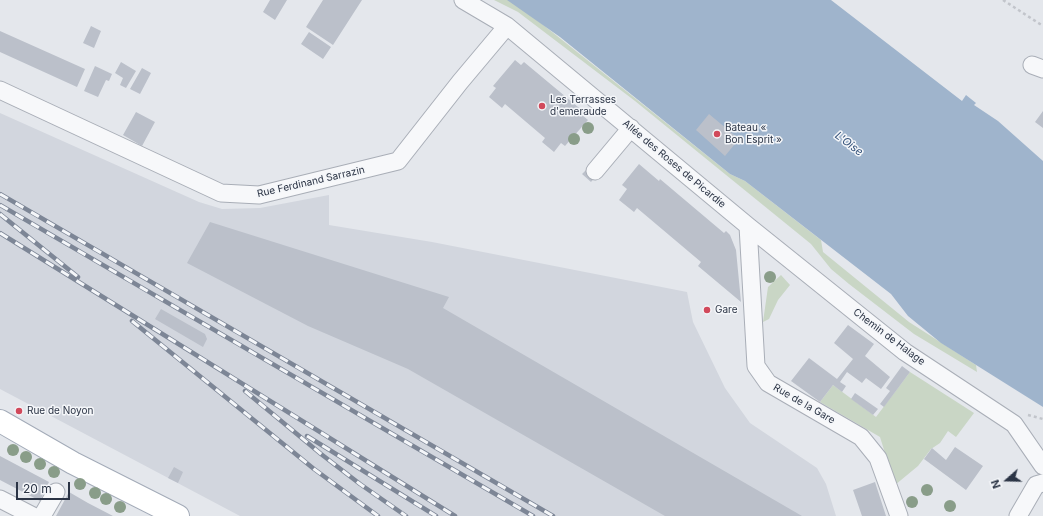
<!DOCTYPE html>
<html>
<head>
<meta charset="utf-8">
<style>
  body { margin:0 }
  #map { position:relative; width:1043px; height:516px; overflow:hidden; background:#e4e7ec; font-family:Inter,sans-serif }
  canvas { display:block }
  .north { position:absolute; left:987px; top:460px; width:40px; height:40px; -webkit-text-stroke:3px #f4f6f9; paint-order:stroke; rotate:250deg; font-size:11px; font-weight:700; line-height:16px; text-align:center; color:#2b3445 }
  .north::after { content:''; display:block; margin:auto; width:14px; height:18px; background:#2b3445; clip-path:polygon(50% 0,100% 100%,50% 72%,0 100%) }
  .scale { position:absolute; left:16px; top:482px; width:54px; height:18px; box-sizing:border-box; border:2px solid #2b3445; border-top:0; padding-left:5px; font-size:12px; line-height:14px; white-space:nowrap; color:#2b3445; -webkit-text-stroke:3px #f4f6f9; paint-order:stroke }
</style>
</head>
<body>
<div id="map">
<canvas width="1043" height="516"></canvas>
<div class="north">N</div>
<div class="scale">20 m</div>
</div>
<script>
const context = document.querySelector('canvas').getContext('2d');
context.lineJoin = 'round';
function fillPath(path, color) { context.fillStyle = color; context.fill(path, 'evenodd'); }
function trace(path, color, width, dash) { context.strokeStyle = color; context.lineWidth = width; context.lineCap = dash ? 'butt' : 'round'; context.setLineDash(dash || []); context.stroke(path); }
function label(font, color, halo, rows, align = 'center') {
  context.font = font + ' Inter,sans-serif'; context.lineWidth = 3; context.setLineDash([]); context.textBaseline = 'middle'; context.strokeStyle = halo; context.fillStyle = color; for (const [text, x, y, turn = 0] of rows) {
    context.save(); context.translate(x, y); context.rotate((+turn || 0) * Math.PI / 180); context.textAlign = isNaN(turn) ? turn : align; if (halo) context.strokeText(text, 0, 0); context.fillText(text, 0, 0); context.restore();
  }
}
fillPath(new Path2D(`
  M 0,113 L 199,202 L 222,209 L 260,208 L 329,195 L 329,225 L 432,242 L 687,292 L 693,322 L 725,388 L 750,423 L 817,468 L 826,484 L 836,516 L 240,516 L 0,389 Z`), '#d2d6de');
fillPath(new Path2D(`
  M 494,0 L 512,0 L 730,174 L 745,181 L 821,240 L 823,252 L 909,322 L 976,365 L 977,372 L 914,334 L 849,284 L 831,269 L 811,244 L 635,101 L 518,12 Z
  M 781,275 L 790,285 L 778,300 L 769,319 L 763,322 L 768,287 Z
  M 910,372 L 974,413 L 956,437 L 948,431 L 940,443 L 931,449 L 918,466 L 895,485 L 880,437 L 820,402 L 833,385 L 876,417 Z`), '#c9d6c5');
fillPath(new Path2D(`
  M 507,0 L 831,0 L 962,101 L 966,95 L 976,103 L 974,105 L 998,121 L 1043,161 L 1043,407 L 941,343 L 908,316 L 891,294 L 745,181 L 730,174 L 560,37 Z`), '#9fb4cc');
fillPath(new Path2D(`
  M 270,0 L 287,0 L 275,20 L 263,12 Z
  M 323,0 L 362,0 L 333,45 L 306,27 Z
  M 91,26 L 101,31 L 94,48 L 83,43 Z
  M 0,31 L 85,69 L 77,87 L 0,52 Z
  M 309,32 L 331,47 L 323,59 L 301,44 Z
  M 515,60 L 521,65 L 524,62 L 584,112 L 582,115 L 588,120 L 565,146 L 561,143 L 554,152 L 542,142 L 545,138 L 505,104 L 502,108 L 489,97 L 496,88 L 493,86 Z
  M 121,62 L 136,71 L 126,88 L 120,85 L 123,78 L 115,73 Z
  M 95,66 L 112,74 L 109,81 L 106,80 L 98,97 L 84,91 Z
  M 142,68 L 151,73 L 140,94 L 130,89 Z
  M 1043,111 L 1043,128 L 1035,122 Z
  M 136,112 L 155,122 L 142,146 L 123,135 Z
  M 709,114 L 739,139 L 725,156 L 696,130 Z
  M 639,164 L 659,181 L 660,179 L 724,233 L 726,231 L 730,235 L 736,250 L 741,302 L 698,266 L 701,262 L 637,208 L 634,212 L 619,200 L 627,189 L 622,185 Z
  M 587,169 L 596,176 L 591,182 L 582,174 Z
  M 210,222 L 449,297 L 443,308 L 802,516 L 665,516 L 408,369 L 308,326 L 187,263 Z
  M 161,309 L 205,334 L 207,339 L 203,347 L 155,319 Z
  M 848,325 L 874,344 L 865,356 L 890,377 L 881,389 L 866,378 L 862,383 L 847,372 L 840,382 L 846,386 L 842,392 L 833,385 L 820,402 L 791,381 L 809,358 L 837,379 L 853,359 L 834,343 Z
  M 902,366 L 910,372 L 884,407 L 880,404 L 890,391 L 886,388 Z
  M 855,393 L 878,409 L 873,415 L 851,399 Z
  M 955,447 L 983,466 L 966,490 L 924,459 L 932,448 L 946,460 Z
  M 0,456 L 49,482 L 40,501 L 0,480 Z
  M 174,467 L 183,472 L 178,483 L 168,478 Z
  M 875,482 L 886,516 L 862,516 L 853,490 Z
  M 69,492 L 88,503 L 113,516 L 56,516 Z`), '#bbc0ca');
const minor = new Path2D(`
  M 463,0 L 507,26 L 748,226 L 905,352 L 1014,424 L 1043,466
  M 1032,65 L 1043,69
  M 0,90 L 221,193 L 259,195 L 398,161 L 460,82 L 507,26
  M 595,171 L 631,128
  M 748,226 L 756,366 L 768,383 L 861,437 L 878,458 L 899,516
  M 0,499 L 33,516
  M 42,516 L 56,492
  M 1018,516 L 1036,485 L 1043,483`);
const major = new Path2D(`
  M 0,421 L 73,463 L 178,516`);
trace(minor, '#a9aeb7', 19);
trace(major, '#a3abb8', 24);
trace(new Path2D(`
  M 1003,0 L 1043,26
  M 1028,415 L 1043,419`), '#c2c5cb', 2.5, [3, 3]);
trace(minor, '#f7f8fa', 17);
trace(major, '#fff', 22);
const rail = new Path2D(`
  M 0,194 L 553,516
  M 0,205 L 533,516
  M 0,214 L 78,277
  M 0,233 L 455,516
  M 132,321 L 314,469 L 378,516
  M 245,391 L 321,454 L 360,484 L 406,516
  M 307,436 L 436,516`);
trace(rail, '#7d8696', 4.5);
trace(rail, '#f4f6f9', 3, [9]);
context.fillStyle = '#899d89';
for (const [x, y] of [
  [588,128],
  [574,139],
  [770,277],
  [13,450],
  [26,457],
  [40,464],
  [54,472],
  [80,484],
  [927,490],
  [95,493],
  [106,499],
  [912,502],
  [950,506],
  [120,507]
]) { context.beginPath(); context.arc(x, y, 6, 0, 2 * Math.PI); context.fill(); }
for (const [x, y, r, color] of [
  [542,106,4,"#d1495b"],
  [717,134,4,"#d1495b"],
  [707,310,4,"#d1495b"],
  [19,411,4,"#d1495b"]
]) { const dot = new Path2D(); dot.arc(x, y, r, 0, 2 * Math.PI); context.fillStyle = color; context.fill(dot); trace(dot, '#f4f6f9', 1.5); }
label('10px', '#2b3445', '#f4f6f9', [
  ["Les Terrasses",550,100],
  ["d'emeraude",550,112],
  ["Bateau «",725,128],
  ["Bon Esprit »",725,140],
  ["Gare",715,310],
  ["Rue de Noyon",27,411]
], 'left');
label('10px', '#2b3445', '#f4f6f9', [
  ["Allée des Roses de Picardie",674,164,40],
  ["Rue Ferdinand Sarrazin",311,182,-13],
  ["Chemin de Halage",889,337,37],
  ["Rue de la Gare",804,404,30]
]);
label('italic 11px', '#34527a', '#f4f6f9', [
  ["L'Oise",849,144,37]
]);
</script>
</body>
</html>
